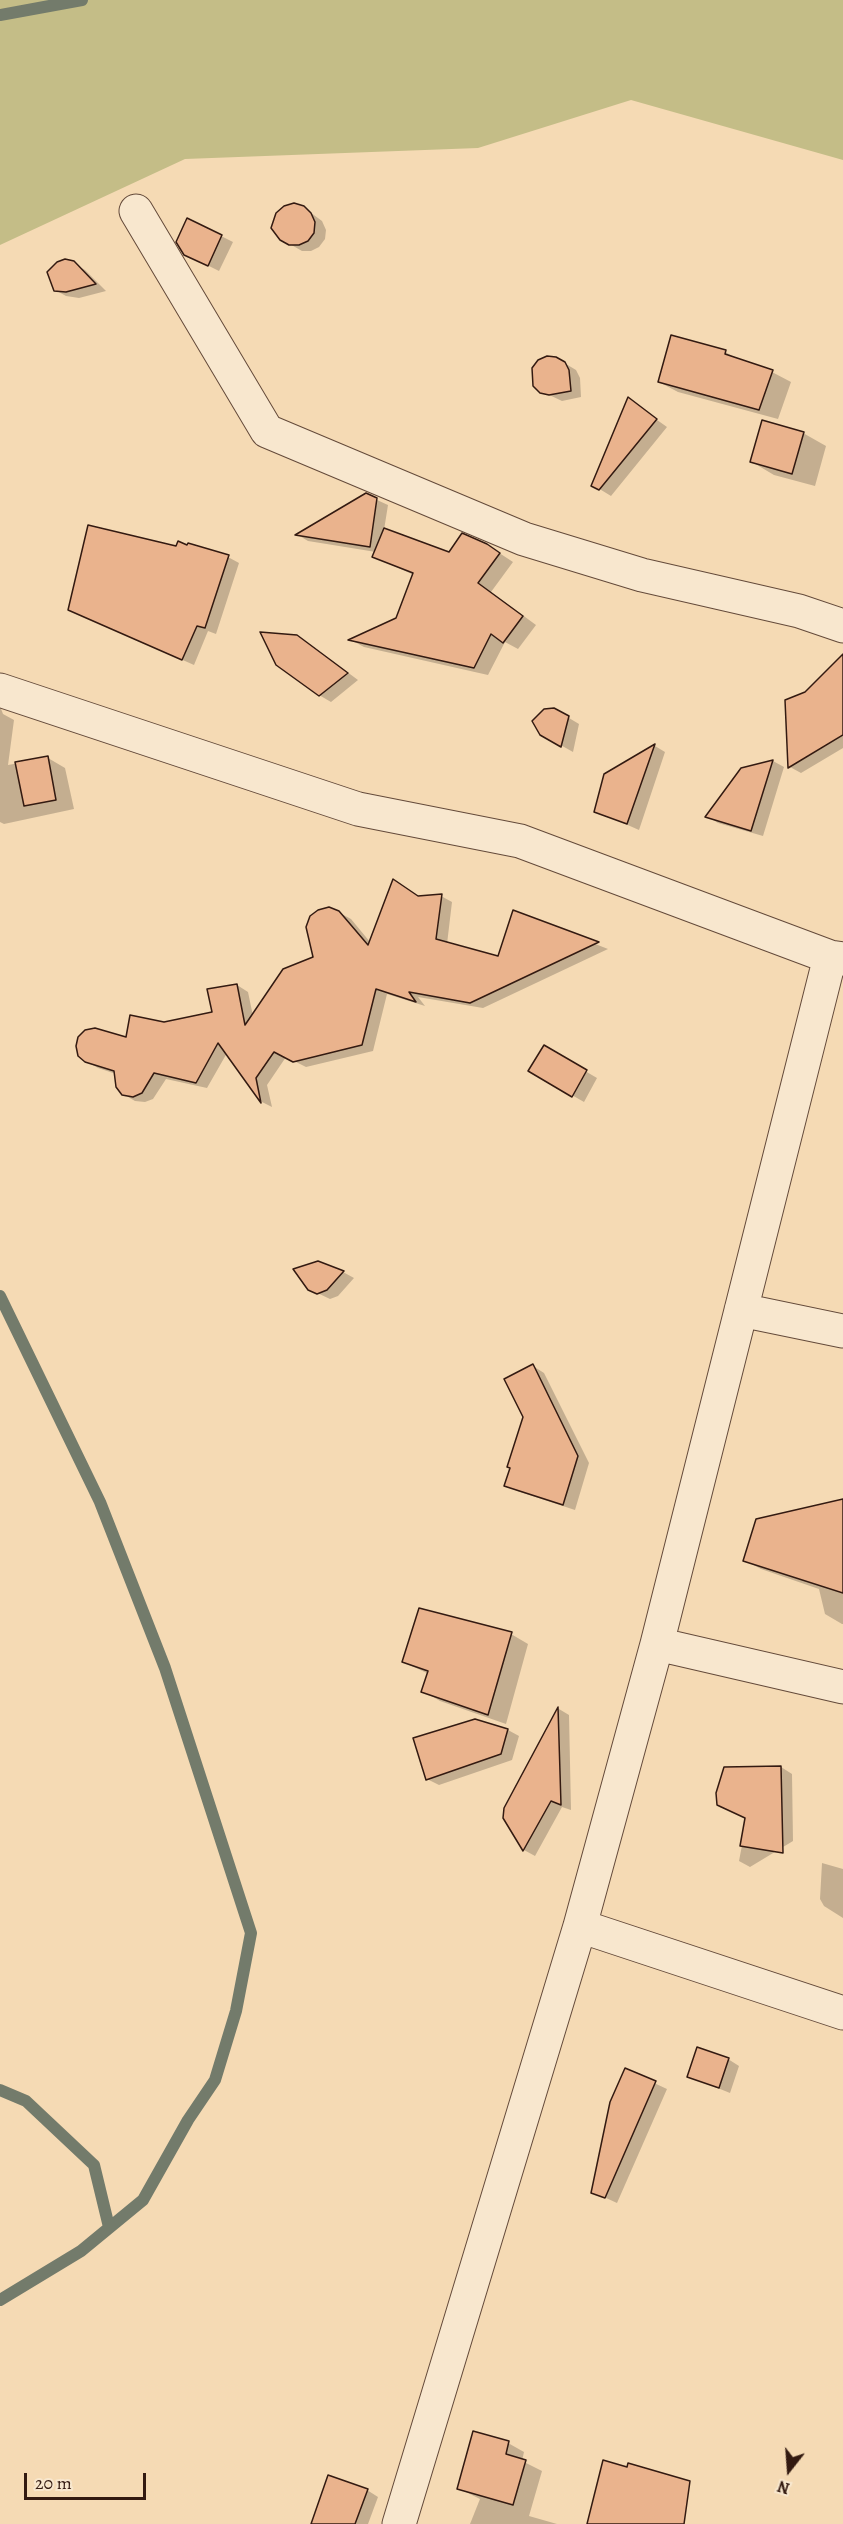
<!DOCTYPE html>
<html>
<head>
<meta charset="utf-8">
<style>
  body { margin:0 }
  #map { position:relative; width:843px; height:2524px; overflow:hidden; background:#f5dab4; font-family:Alegreya,serif }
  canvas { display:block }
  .north { position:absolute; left:759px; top:2440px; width:60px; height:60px; -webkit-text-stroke:4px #f8e7ce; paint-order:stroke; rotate:197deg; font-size:16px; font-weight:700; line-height:24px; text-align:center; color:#331a11 }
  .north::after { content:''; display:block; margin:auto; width:21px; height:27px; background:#331a11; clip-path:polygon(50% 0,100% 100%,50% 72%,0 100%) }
  .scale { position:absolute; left:24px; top:2473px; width:122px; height:27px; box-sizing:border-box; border:3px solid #331a11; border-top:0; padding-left:8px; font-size:18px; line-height:21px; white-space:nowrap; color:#331a11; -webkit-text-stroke:4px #f8e7ce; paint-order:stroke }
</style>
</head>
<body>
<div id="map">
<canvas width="843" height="2524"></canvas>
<div class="north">N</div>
<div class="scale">20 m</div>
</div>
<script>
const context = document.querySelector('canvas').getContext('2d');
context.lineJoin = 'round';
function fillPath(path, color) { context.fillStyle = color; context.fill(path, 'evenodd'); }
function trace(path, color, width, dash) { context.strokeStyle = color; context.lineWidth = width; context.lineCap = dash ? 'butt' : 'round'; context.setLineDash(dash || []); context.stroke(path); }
fillPath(new Path2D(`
  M 0,0 L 843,0 L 843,160 L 631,100 L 478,148 L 185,159 L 0,245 Z`), '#c4bd87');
fillPath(new Path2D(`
  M 303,207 L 322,221 L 326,230 L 325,239 L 319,247 L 311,251 L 302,251 L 281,239 Z
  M 221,236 L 233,242 L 219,271 L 185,254 Z
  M 73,263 L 85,270 L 106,291 L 79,298 L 66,296 L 55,290 Z
  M 725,352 L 744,362 L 772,372 L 791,382 L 778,419 L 678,392 L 659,382 Z
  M 556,358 L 576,370 L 580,378 L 581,397 L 562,401 L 541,391 Z
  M 629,400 L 667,427 L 611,496 L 593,485 Z
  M 803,433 L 826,446 L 815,486 L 774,475 L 752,462 Z
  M 366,495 L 388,505 L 384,530 L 449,554 L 487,545 L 513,562 L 491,592 L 536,625 L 518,649 L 505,642 L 488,675 L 364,647 L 351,640 L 398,619 L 414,575 L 374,557 L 376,552 L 308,541 L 298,535 Z
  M 177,548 L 228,557 L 239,563 L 216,634 L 208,631 L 194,665 L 70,610 Z
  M 296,636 L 308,643 L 358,680 L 331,702 L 319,695 Z
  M 843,656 L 843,748 L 801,773 L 790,767 L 787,701 L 806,694 Z
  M 0,706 L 3,714 L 14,720 L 8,765 L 48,758 L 65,768 L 74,809 L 4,824 L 0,822 Z
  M 554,709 L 579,724 L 573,752 L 541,734 Z
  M 655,746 L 665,752 L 639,830 L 596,811 L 605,775 Z
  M 773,761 L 784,767 L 763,836 L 718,823 L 707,816 L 742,770 Z
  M 394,881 L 420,898 L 441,896 L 452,902 L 447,944 L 499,958 L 514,912 L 608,949 L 483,1008 L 418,997 L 425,1006 L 387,994 L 373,1051 L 306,1067 L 286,1057 L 267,1085 L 272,1107 L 262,1102 L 227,1053 L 207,1088 L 166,1079 L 153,1099 L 145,1102 L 135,1101 L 123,1094 L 116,1074 L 98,1068 L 86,1061 L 127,1039 L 164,1023 L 213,1014 L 237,985 L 248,992 L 253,1016 L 315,958 L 338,912 L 351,919 L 370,942 Z
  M 544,1047 L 597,1078 L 584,1102 L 530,1071 Z
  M 343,1272 L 354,1278 L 338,1296 L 330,1299 L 309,1289 Z
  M 533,1366 L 544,1373 L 589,1463 L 575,1510 L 517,1491 L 506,1485 L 525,1417 Z
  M 843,1500 L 843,1624 L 842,1624 L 825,1614 L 819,1589 L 761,1569 L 744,1560 Z
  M 511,1634 L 528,1644 L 506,1724 L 440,1701 L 423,1691 L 429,1674 L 403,1662 Z
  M 559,1709 L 569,1715 L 571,1810 L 562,1807 L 535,1856 L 524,1850 L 505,1818 L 505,1809 Z
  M 475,1721 L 508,1730 L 519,1736 L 512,1760 L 439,1785 L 427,1779 Z
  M 781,1767 L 792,1774 L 793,1841 L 750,1867 L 739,1861 L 747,1819 L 725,1768 Z
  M 822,1863 L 843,1869 L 843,1918 L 824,1906 L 820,1899 Z
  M 728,2059 L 739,2066 L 730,2093 L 688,2076 Z
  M 626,2070 L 667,2089 L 617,2203 L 593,2192 Z
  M 508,2443 L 524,2452 L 522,2461 L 542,2471 L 529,2516 L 557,2524 L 470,2524 L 480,2499 L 458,2488 Z
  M 367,2490 L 378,2497 L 368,2524 L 354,2524 Z`), '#0003');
trace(new Path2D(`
  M 0,15 L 82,0
  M 0,1296 L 100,1502 L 165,1668 L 251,1933 L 236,2011 L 215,2080 L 188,2120 L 143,2200 L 81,2251 L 0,2300
  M 0,2090 L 26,2101 L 94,2165 L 109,2227`), '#737b6b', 12);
const building = new Path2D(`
  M 294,203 L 304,206 L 311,213 L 315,222 L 314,233 L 308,241 L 299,245 L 289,245 L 280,240 L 271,228 L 276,213 L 284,206 Z
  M 187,218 L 222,235 L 208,266 L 184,255 L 176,242 Z
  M 65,259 L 74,261 L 96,284 L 66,292 L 54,291 L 47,272 L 57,262 Z
  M 671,335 L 726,350 L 725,354 L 773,370 L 759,410 L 658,382 Z
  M 547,356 L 556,357 L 565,362 L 569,370 L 571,391 L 549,395 L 540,393 L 533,386 L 532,368 L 538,360 Z
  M 628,397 L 657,419 L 599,490 L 591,486 Z
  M 762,420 L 804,432 L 792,474 L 750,462 Z
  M 366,493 L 377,498 L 370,547 L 295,535 Z
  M 88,525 L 176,546 L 178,541 L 187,545 L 188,543 L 229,555 L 205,628 L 197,626 L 182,660 L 68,610 Z
  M 384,528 L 449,552 L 462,533 L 487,544 L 500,553 L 478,583 L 523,616 L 503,643 L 491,634 L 474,668 L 348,640 L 396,618 L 413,573 L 372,557 Z
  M 260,632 L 297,635 L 348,673 L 319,696 L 276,665 Z
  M 843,654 L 843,735 L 788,768 L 785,700 L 805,692 Z
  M 554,708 L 569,716 L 561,747 L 540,735 L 532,721 L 544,709 Z
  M 655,744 L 627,824 L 594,812 L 604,774 Z
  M 48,756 L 56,800 L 24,806 L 15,762 Z
  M 773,760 L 751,831 L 705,817 L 741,768 Z
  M 393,879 L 418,896 L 442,894 L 436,939 L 498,956 L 513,910 L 599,942 L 470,1003 L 409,992 L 416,1002 L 376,989 L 362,1045 L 293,1062 L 274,1052 L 256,1078 L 261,1103 L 218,1043 L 196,1083 L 154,1073 L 142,1093 L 133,1097 L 122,1095 L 116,1087 L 114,1071 L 85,1062 L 78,1056 L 76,1046 L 78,1037 L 85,1030 L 95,1028 L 126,1037 L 130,1015 L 164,1022 L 212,1012 L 207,989 L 237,984 L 245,1025 L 283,969 L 313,957 L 306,927 L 310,916 L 318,910 L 329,907 L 339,911 L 368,945 Z
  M 544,1045 L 587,1070 L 572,1097 L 528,1071 Z
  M 318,1261 L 344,1271 L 327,1290 L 317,1294 L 308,1290 L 293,1269 Z
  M 533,1364 L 578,1456 L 563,1505 L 504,1486 L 510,1468 L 507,1467 L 523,1417 L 504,1379 Z
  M 843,1499 L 843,1593 L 743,1561 L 756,1519 Z
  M 419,1608 L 512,1632 L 488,1715 L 421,1692 L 428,1671 L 402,1662 Z
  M 558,1707 L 561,1805 L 551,1801 L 523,1851 L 503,1818 L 504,1808 Z
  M 475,1719 L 508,1729 L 501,1754 L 426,1780 L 413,1738 Z
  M 781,1766 L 783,1853 L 740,1846 L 745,1818 L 717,1805 L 716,1793 L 724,1767 Z
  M 697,2047 L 729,2058 L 719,2088 L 687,2077 Z
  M 625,2068 L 656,2081 L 605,2198 L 591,2193 L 610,2102 Z
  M 473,2431 L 509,2441 L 506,2454 L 526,2460 L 513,2505 L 457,2489 Z
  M 603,2460 L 627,2467 L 628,2463 L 690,2481 L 684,2524 L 587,2524 Z
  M 328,2475 L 368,2489 L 355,2524 L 311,2524 Z`);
fillPath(building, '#eab38d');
trace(building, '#331a11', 1.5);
const minor = new Path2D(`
  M 136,211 L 267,431 L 524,539 L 642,575 L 799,611 L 843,626
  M 0,690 L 358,809 L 520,841 L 830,957 L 843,959
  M 741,1310 L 843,1331
  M 657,1644 L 843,1687
  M 580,1926 L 843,2013
  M 399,2524 L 580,1926 L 657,1644 L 830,957`);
trace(minor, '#644a3a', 35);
trace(minor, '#f8e7ce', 33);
</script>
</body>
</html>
